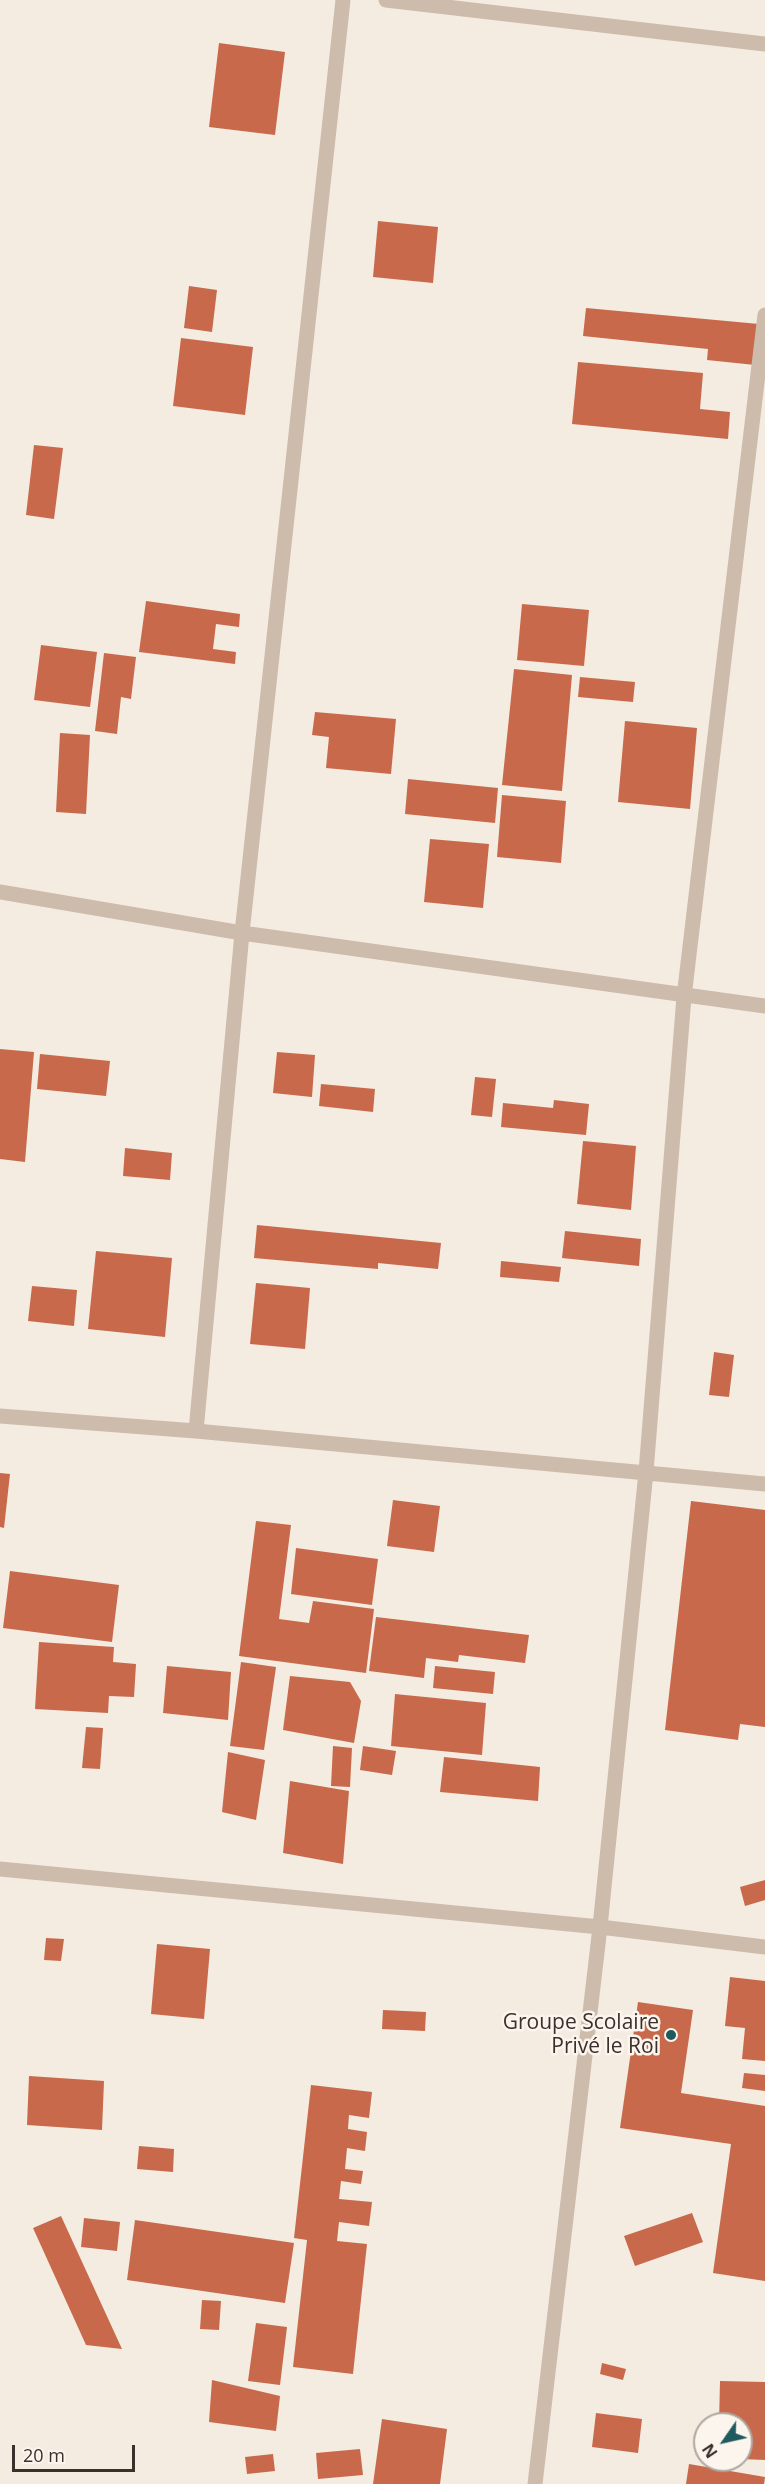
<!DOCTYPE html>
<html>
<head>
<meta charset="utf-8">
<style>
  body { margin:0 }
  #map { position:relative; width:765px; height:2484px; overflow:hidden; background:#f4ebe1; font-family:"Open Sans",sans-serif }
  canvas { display:block }
  .north { position:absolute; left:693px; top:2412px; width:60px; height:60px; box-sizing:border-box; background:#fbf5ee; border:2px solid #aea6a0; border-radius:50%; rotate:236deg; font-size:16px; font-weight:700; line-height:24px; text-align:center; color:#3b302b }
  .north::after { content:''; display:block; margin:auto; width:21px; height:27px; background:#1f5a5e; clip-path:polygon(50% 0,100% 100%,50% 72%,0 100%) }
  .scale { position:absolute; left:12px; top:2445px; width:123px; height:27px; box-sizing:border-box; border:3px solid #3b302b; border-top:0; padding-left:8px; font-size:18px; line-height:21px; white-space:nowrap; color:#3b302b; -webkit-text-stroke:4px #fbf5ee; paint-order:stroke }
</style>
</head>
<body>
<div id="map">
<canvas width="765" height="2484"></canvas>
<div class="north">N</div>
<div class="scale">20 m</div>
</div>
<script>
const context = document.querySelector('canvas').getContext('2d');
context.lineJoin = 'round';
function fillPath(path, color) { context.fillStyle = color; context.fill(path, 'evenodd'); }
function trace(path, color, width, dash) { context.strokeStyle = color; context.lineWidth = width; context.lineCap = dash ? 'butt' : 'round'; context.setLineDash(dash || []); context.stroke(path); }
function label(font, color, halo, rows, align = 'center') {
  context.font = font + ' "Open Sans",sans-serif'; context.lineWidth = 5; context.setLineDash([]); context.textBaseline = 'middle'; context.strokeStyle = halo; context.fillStyle = color; for (const [text, x, y, turn = 0] of rows) {
    context.save(); context.translate(x, y); context.rotate((+turn || 0) * Math.PI / 180); context.textAlign = isNaN(turn) ? turn : align; if (halo) context.strokeText(text, 0, 0); context.fillText(text, 0, 0); context.restore();
  }
}
fillPath(new Path2D(`
  M 219,43 L 285,52 L 275,135 L 209,127 Z
  M 378,221 L 438,227 L 433,283 L 373,277 Z
  M 189,286 L 217,290 L 212,332 L 184,328 Z
  M 586,308 L 759,324 L 755,365 L 707,360 L 708,349 L 583,336 Z
  M 181,338 L 253,347 L 245,415 L 173,406 Z
  M 578,362 L 703,373 L 700,409 L 730,412 L 728,439 L 572,424 Z
  M 34,445 L 63,448 L 54,519 L 26,515 Z
  M 146,601 L 240,614 L 239,627 L 216,624 L 213,649 L 236,652 L 235,664 L 139,652 Z
  M 522,604 L 589,610 L 584,666 L 517,660 Z
  M 41,645 L 97,652 L 90,707 L 34,700 Z
  M 104,653 L 136,657 L 131,699 L 121,697 L 117,734 L 95,731 Z
  M 514,669 L 572,675 L 562,791 L 502,785 Z
  M 580,677 L 635,682 L 633,702 L 578,697 Z
  M 315,712 L 396,719 L 391,774 L 326,768 L 329,737 L 312,735 Z
  M 625,721 L 697,728 L 690,809 L 618,802 Z
  M 60,733 L 90,735 L 86,814 L 56,812 Z
  M 408,779 L 498,788 L 495,823 L 405,814 Z
  M 502,795 L 566,801 L 561,863 L 497,857 Z
  M 430,839 L 489,844 L 483,908 L 424,902 Z
  M 0,1049 L 34,1052 L 25,1162 L 0,1159 Z
  M 277,1052 L 315,1055 L 312,1097 L 273,1093 Z
  M 40,1054 L 110,1061 L 106,1096 L 37,1089 Z
  M 475,1077 L 496,1079 L 492,1117 L 471,1115 Z
  M 321,1084 L 375,1089 L 373,1112 L 319,1106 Z
  M 554,1100 L 589,1104 L 586,1135 L 501,1127 L 503,1103 L 553,1108 Z
  M 583,1141 L 636,1146 L 631,1210 L 577,1204 Z
  M 125,1148 L 172,1153 L 170,1180 L 123,1176 Z
  M 257,1225 L 441,1243 L 438,1269 L 378,1263 L 378,1269 L 254,1258 Z
  M 565,1231 L 641,1239 L 639,1266 L 562,1258 Z
  M 96,1251 L 172,1258 L 165,1337 L 88,1329 Z
  M 501,1261 L 561,1267 L 559,1282 L 500,1277 Z
  M 256,1283 L 310,1288 L 305,1349 L 250,1344 Z
  M 32,1286 L 77,1290 L 74,1326 L 28,1321 Z
  M 714,1352 L 734,1355 L 729,1397 L 709,1395 Z
  M 0,1473 L 10,1474 L 4,1528 L 0,1527 Z
  M 393,1500 L 440,1506 L 434,1552 L 387,1546 Z
  M 691,1501 L 765,1510 L 765,1727 L 740,1724 L 738,1740 L 665,1730 Z
  M 256,1521 L 291,1525 L 279,1619 L 309,1623 L 313,1601 L 374,1609 L 366,1673 L 239,1656 Z
  M 296,1548 L 378,1559 L 372,1605 L 291,1594 Z
  M 10,1571 L 119,1585 L 112,1642 L 3,1628 Z
  M 376,1617 L 529,1635 L 525,1663 L 459,1655 L 458,1662 L 426,1658 L 424,1678 L 369,1671 Z
  M 39,1642 L 114,1647 L 113,1662 L 136,1664 L 134,1697 L 109,1696 L 108,1713 L 35,1709 Z
  M 241,1662 L 276,1667 L 264,1750 L 230,1746 Z
  M 167,1666 L 231,1672 L 228,1720 L 163,1713 Z
  M 435,1666 L 495,1672 L 493,1694 L 433,1688 Z
  M 290,1676 L 350,1682 L 361,1701 L 354,1743 L 283,1730 Z
  M 395,1694 L 486,1703 L 482,1755 L 391,1746 Z
  M 86,1727 L 103,1728 L 100,1769 L 82,1768 Z
  M 333,1746 L 352,1748 L 350,1787 L 331,1786 Z
  M 363,1746 L 396,1751 L 392,1775 L 360,1770 Z
  M 228,1752 L 265,1760 L 256,1820 L 222,1812 Z
  M 444,1757 L 540,1767 L 538,1801 L 440,1792 Z
  M 290,1781 L 349,1791 L 343,1864 L 283,1853 Z
  M 765,1880 L 765,1900 L 745,1906 L 740,1887 Z
  M 46,1938 L 64,1939 L 61,1961 L 44,1960 Z
  M 157,1944 L 210,1949 L 204,2019 L 151,2014 Z
  M 730,1977 L 765,1981 L 765,2061 L 742,2059 L 745,2028 L 725,2026 Z
  M 638,2002 L 693,2010 L 681,2093 L 765,2106 L 765,2281 L 713,2273 L 731,2144 L 620,2128 Z
  M 383,2010 L 426,2012 L 425,2031 L 382,2029 Z
  M 744,2073 L 765,2075 L 765,2091 L 742,2088 Z
  M 29,2076 L 104,2081 L 102,2130 L 27,2125 Z
  M 311,2085 L 372,2092 L 369,2118 L 349,2115 L 348,2129 L 367,2132 L 365,2151 L 347,2148 L 345,2169 L 363,2171 L 361,2184 L 341,2181 L 339,2199 L 372,2202 L 369,2226 L 339,2222 L 337,2241 L 367,2244 L 353,2374 L 293,2367 L 307,2240 L 294,2238 Z
  M 139,2146 L 174,2149 L 173,2172 L 137,2169 Z
  M 692,2213 L 703,2242 L 635,2266 L 624,2236 Z
  M 61,2216 L 122,2349 L 86,2345 L 33,2228 Z
  M 84,2218 L 120,2222 L 117,2251 L 81,2247 Z
  M 135,2220 L 294,2243 L 285,2303 L 127,2280 Z
  M 202,2300 L 221,2301 L 219,2330 L 200,2329 Z
  M 256,2323 L 287,2327 L 280,2385 L 248,2381 Z
  M 602,2363 L 626,2369 L 623,2380 L 600,2374 Z
  M 212,2380 L 280,2396 L 276,2431 L 209,2422 Z
  M 720,2381 L 765,2382 L 765,2460 L 741,2459 L 741,2424 L 719,2424 Z
  M 596,2413 L 642,2419 L 638,2453 L 592,2447 Z
  M 382,2419 L 447,2429 L 440,2484 L 373,2484 Z
  M 360,2449 L 363,2475 L 318,2479 L 316,2453 Z
  M 273,2454 L 275,2471 L 247,2474 L 245,2457 Z
  M 689,2464 L 765,2477 L 764,2484 L 686,2484 Z`), '#c8694b');
trace(new Path2D(`
  M 386,0 L 765,44
  M 0,892 L 242,933 L 765,1006
  M 0,1416 L 196,1431 L 765,1484
  M 196,1431 L 242,933 L 343,0
  M 0,1869 L 600,1927 L 765,1947
  M 535,2484 L 600,1927 L 646,1472 L 684,997 L 765,315`), '#cdbbac', 15);
for (const [x, y, r, color] of [
  [671,2035,6,"#1f5a5e"]
]) { const dot = new Path2D(); dot.arc(x, y, r, 0, 2 * Math.PI); context.fillStyle = color; context.fill(dot); trace(dot, '#fbf5ee', 2); }
label('21px', '#3b302b', '#fbf5ee', [
  ["Groupe Scolaire",659,2023],
  ["Privé le Roi",659,2047]
], 'right');
</script>
</body>
</html>
